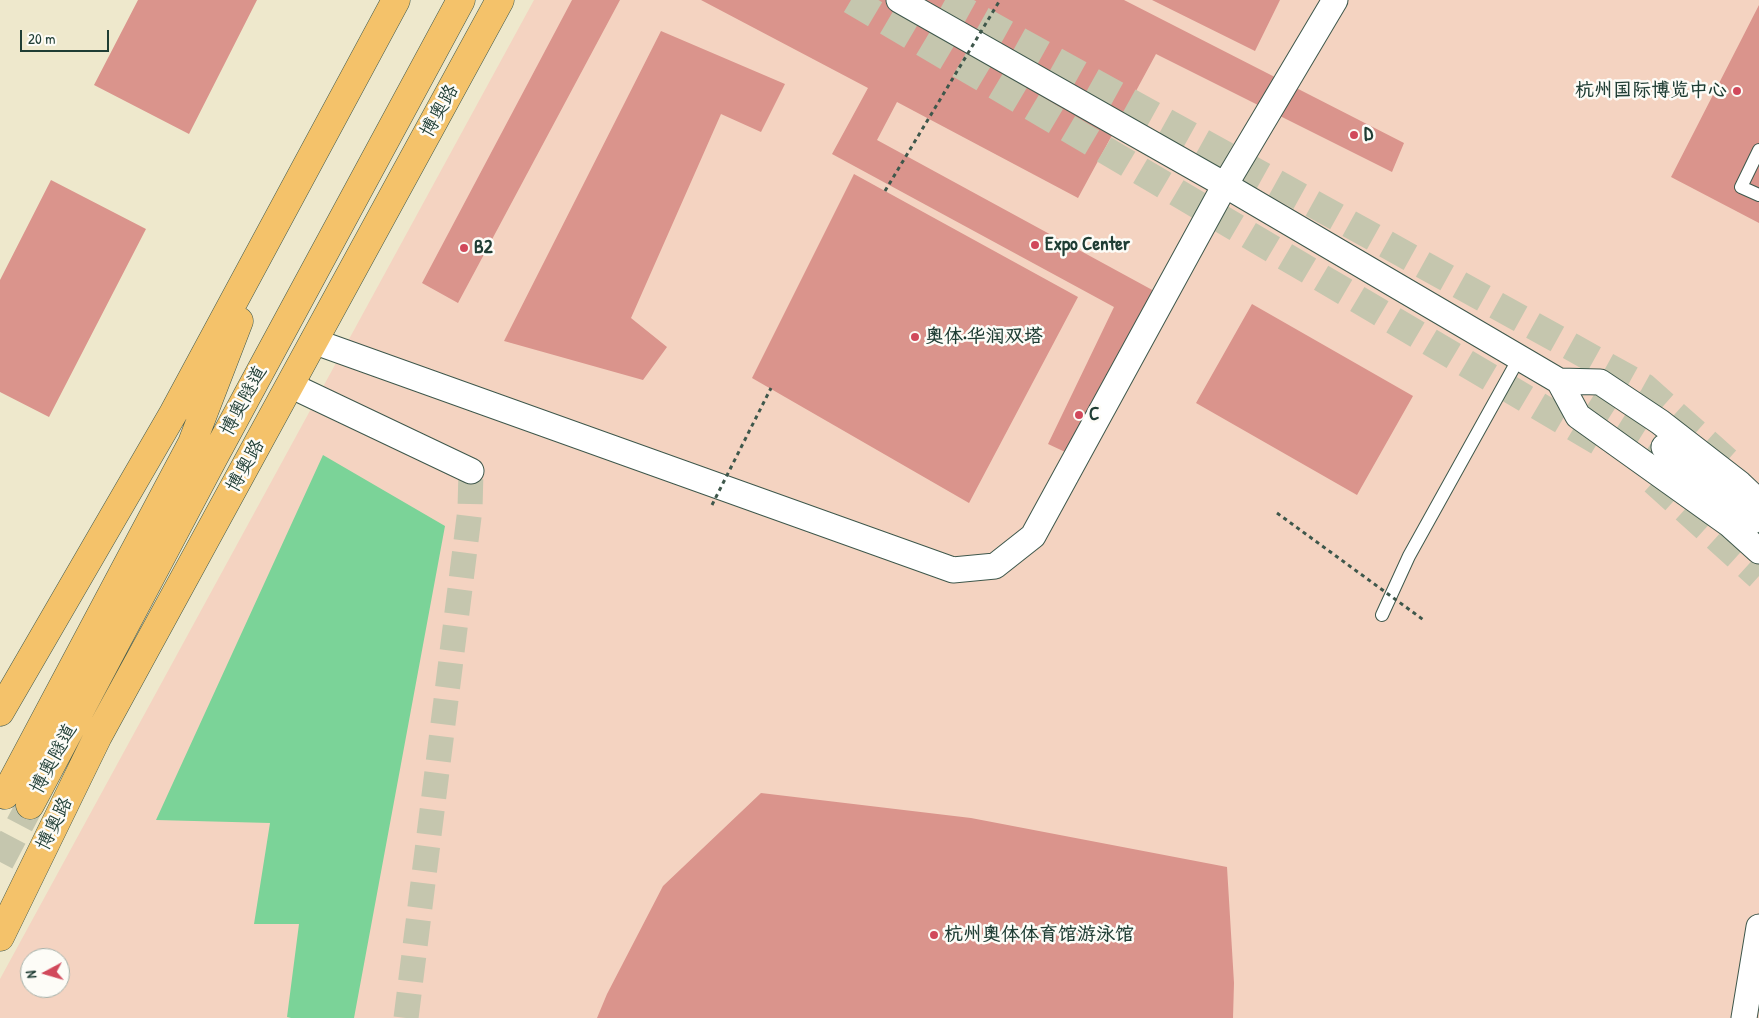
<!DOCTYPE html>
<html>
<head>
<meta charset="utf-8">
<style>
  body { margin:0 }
  #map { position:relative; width:1759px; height:1018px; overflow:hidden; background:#eee8cc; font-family:"Patrick Hand",sans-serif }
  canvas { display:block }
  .north { position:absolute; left:20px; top:948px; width:50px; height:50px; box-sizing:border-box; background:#fdfcf7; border:1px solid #a4b0a9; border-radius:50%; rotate:264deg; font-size:14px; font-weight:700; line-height:20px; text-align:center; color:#1f3d34 }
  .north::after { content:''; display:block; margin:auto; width:18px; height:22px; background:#d1495b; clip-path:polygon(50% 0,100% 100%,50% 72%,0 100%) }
  .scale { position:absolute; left:20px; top:30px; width:89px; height:22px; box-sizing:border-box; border:2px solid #1f3d34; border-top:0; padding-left:6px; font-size:15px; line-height:18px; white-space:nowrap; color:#1f3d34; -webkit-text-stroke:4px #fdfcf7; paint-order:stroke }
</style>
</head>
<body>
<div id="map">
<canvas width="1759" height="1018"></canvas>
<div class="north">N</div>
<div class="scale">20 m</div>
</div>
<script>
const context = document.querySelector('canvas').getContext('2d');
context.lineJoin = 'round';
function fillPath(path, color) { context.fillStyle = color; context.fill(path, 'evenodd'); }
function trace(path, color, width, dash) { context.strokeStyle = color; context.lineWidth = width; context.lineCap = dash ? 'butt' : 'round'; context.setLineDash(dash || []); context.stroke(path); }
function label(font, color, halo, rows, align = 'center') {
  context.font = font + ' "Patrick Hand","LXGW WenKai TC",sans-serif'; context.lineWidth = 5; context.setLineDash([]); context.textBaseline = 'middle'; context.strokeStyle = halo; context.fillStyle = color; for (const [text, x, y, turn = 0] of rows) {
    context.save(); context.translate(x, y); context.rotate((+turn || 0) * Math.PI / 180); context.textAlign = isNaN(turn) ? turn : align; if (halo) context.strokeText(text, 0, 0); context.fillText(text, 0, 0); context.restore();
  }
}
fillPath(new Path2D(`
  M 534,0 L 1759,0 L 1759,1018 L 0,1018 L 0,979 ZM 30,958 L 60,958 L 60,988 L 30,988 Z`), '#f4d3c1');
fillPath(new Path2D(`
  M 323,455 L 445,526 L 354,1018 L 291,1018 L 287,1017 L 299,924 L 254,924 L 270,823 L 156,820 Z`), '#7bd398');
fillPath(new Path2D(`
  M 138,0 L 257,0 L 189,134 L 94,85 Z
  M 572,0 L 620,0 L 458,303 L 422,283 Z
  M 701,0 L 1124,0 L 1404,143 L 1392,172 L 1156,54 L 1078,198 L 897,102 L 877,140 L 1156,292 L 1076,457 L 1048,444 L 1114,307 L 832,154 L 868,88 Z
  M 1152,0 L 1280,0 L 1255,51 Z
  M 1759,5 L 1759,223 L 1671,177 Z
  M 661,31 L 785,84 L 761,132 L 721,114 L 631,318 L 667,347 L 643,380 L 504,341 Z
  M 854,174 L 1078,297 L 969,503 L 752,378 Z
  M 51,180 L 146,229 L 49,417 L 0,392 L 0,280 Z
  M 1252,304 L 1413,396 L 1357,495 L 1196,403 Z
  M 761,793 L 971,818 L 1227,867 L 1234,983 L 1233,1018 L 597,1018 L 607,994 L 663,886 Z`), '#da948c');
trace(new Path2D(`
  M 1559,381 L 1664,447
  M 406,1018 L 470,509 L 471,471`), '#c5c6ae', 25, [25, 12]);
trace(new Path2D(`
  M 851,0 L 1601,443
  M 945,0 L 1644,387 L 1728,462
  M 1654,481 L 1759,576`), '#c5c6ae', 28, [28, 14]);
trace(new Path2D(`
  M 0,862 L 30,805`), '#c5c6ae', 28, [28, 14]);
const service = new Path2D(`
  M 1759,150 L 1741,187 L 1759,195
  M 1382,615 L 1409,556 L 1519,358`);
const minor = new Path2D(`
  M 899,0 L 1225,185 L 1559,381 L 1600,382 L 1660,422 L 1740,484 L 1759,502
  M 313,341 L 953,570 L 995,566 L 1033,536 L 1225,185 L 1335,0
  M 1559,381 L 1578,416 L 1729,524 L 1759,551
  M 290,385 L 471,471
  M 1664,447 L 1751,522
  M 1744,1018 L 1759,927`);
const primary = new Path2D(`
  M 0,712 L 174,412 L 396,0
  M 5,795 L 192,443 L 239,321
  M 30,805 L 213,459 L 461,0
  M 0,937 L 98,736 L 500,0`);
trace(service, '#3e574b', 14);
trace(minor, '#3e574b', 27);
trace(primary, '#3e574b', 29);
trace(service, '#fff', 12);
trace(minor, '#fff', 25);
trace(primary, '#f4c26a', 28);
trace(new Path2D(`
  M 885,191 L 1000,0
  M 712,505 L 771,388
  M 1277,513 L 1425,621`), '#3e574b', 3, [4, 4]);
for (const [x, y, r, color] of [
  [1737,91,5,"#d1495b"],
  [1354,135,5,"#d1495b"],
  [1035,245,5,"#d1495b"],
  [464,248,5,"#d1495b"],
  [915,337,5,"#d1495b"],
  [1079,415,5,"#d1495b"],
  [934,935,5,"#d1495b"]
]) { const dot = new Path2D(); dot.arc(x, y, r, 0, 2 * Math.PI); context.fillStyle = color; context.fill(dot); trace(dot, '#fdfcf7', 2); }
label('bold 19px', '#1f3d34', '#fdfcf7', [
  ["杭州国际博览中心",1727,91,"right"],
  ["D",1364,135],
  ["Expo Center",1045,245],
  ["B2",474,248],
  ["奥体·华润双塔",925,337],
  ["C",1089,415],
  ["杭州奥体体育馆游泳馆",944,935]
], 'left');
label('19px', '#1f3d34', '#fdfcf7', [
  ["博奥路",440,111,-61],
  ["博奥隧道",244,401,-62],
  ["博奥路",246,466,-61],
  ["博奥隧道",54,759,-62],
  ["博奥路",55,824,-64]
]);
</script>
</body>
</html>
